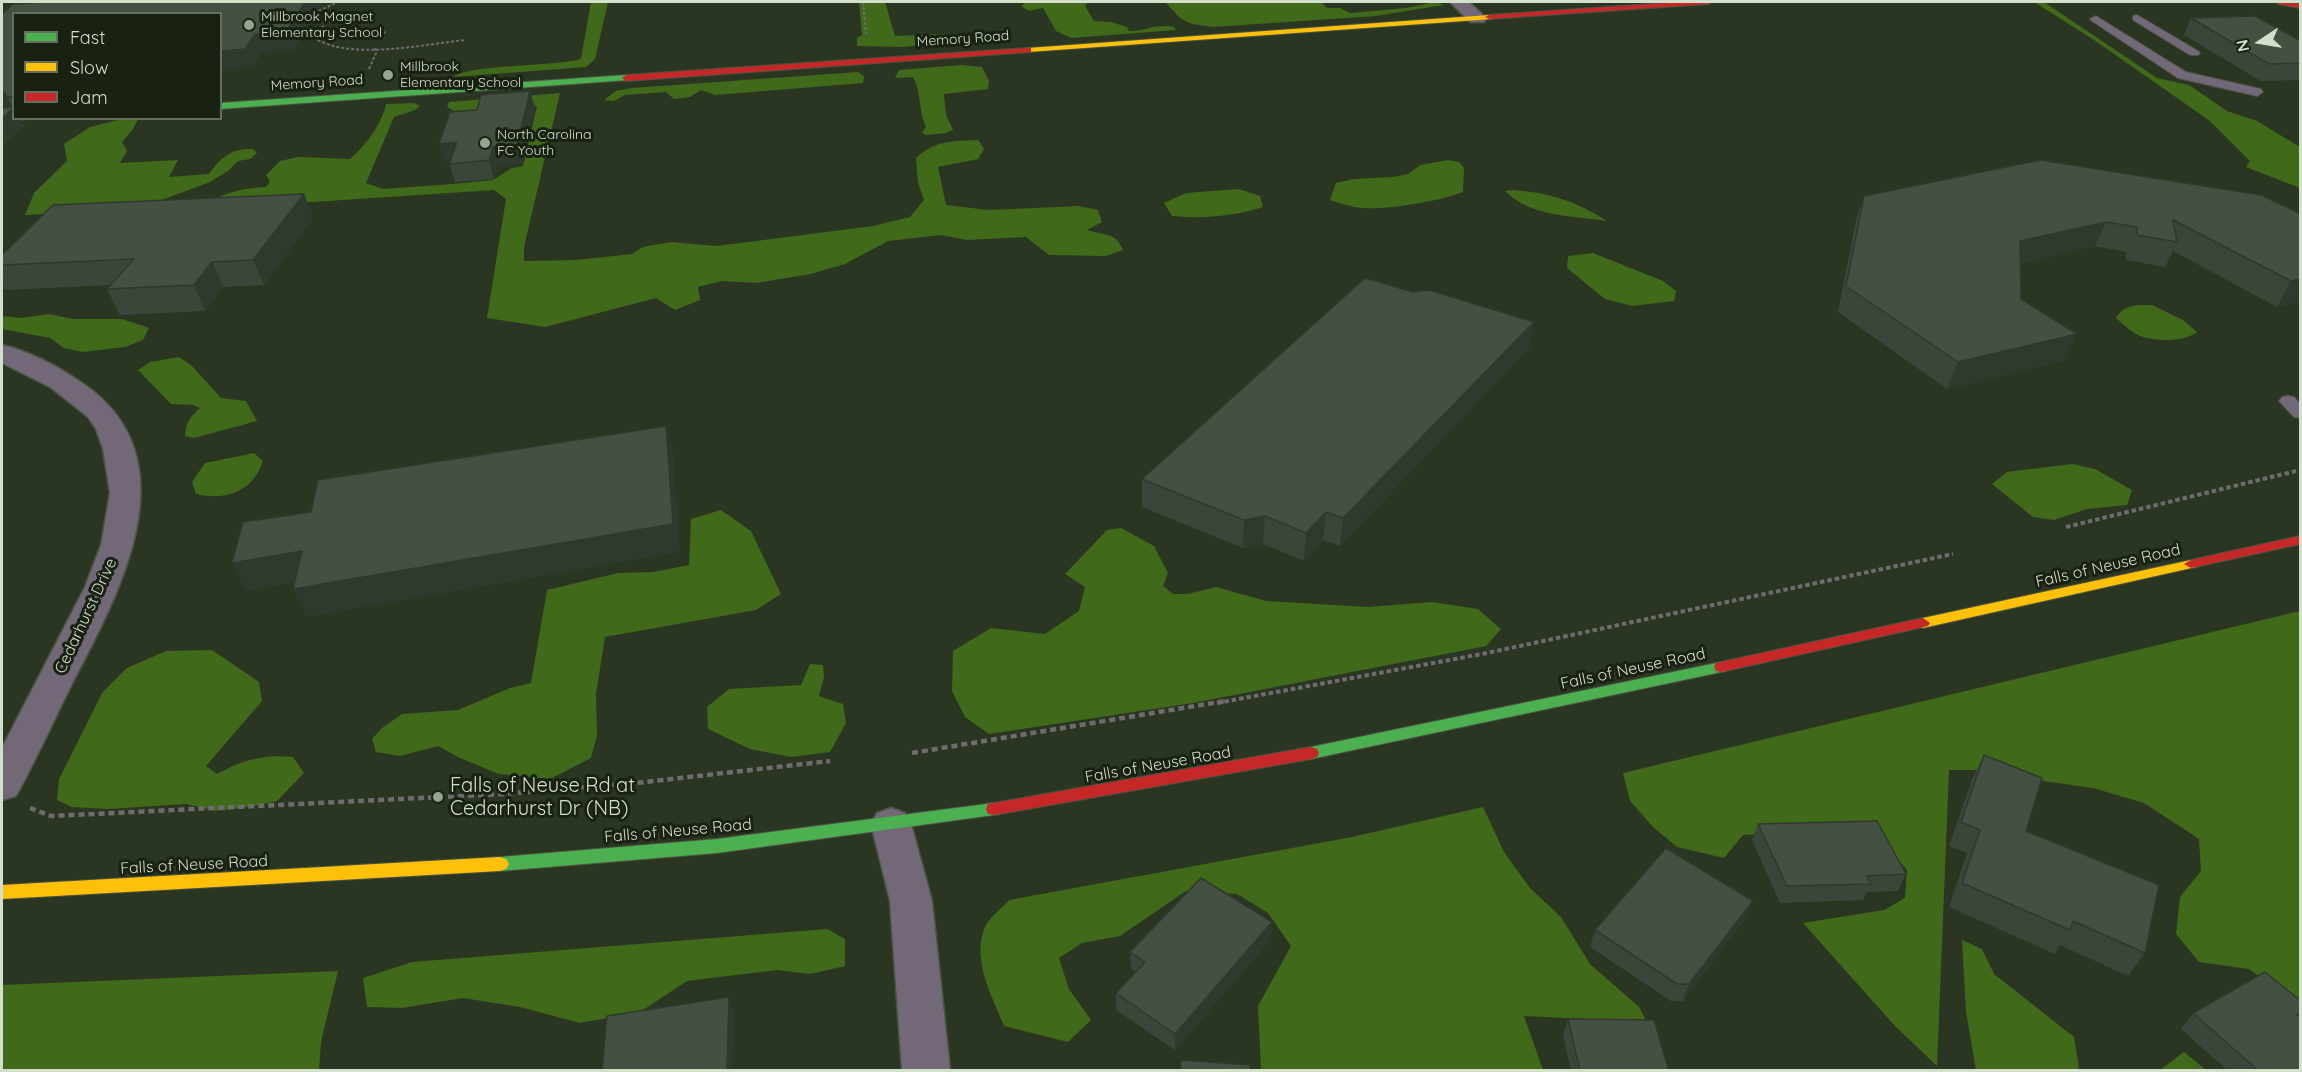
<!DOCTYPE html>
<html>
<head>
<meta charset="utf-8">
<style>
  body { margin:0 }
  #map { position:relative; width:2302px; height:1072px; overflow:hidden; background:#2b3622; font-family:Quicksand,sans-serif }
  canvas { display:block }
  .frame { position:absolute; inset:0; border:3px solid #d2dfca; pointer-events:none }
  .legend { position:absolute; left:12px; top:12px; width:210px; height:108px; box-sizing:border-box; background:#192212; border:2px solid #636e5c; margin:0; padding:8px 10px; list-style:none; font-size:18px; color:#d2dfca }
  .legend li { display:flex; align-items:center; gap:12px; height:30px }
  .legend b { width:30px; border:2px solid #636e5c }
  .north { position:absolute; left:2230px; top:12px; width:60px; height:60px; -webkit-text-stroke:4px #192212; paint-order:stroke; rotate:258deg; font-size:16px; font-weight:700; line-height:24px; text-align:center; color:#d2dfca }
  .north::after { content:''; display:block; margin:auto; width:21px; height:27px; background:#d2dfca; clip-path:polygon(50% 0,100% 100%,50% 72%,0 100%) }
</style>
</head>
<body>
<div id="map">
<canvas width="2302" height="1072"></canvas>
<div class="frame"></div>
<ul class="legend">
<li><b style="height:8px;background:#4caf50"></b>Fast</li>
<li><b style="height:8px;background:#ffc107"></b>Slow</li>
<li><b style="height:8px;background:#c62828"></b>Jam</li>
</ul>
<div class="north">N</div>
</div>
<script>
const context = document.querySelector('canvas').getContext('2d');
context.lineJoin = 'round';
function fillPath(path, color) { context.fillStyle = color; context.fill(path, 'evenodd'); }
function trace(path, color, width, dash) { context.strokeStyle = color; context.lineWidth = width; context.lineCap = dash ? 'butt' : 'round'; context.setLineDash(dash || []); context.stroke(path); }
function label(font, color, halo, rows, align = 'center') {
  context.font = font + ' Quicksand,sans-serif'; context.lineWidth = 6; context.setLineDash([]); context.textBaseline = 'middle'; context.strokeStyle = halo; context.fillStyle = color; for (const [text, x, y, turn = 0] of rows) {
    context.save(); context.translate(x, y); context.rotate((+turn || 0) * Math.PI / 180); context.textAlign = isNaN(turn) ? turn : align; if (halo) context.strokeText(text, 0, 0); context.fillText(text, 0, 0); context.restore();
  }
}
fillPath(new Path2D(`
  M 591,2 L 608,2 L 595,59 L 586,67 L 453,77 C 470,64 552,67 581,59 Z
  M 859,2 L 885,2 L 895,36 L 946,34 L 950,41 L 903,47 L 857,46 L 857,38 L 862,35 Z
  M 1026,2 L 1088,2 L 1085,6 L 1094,21 L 1111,22 L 1127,27 L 1129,31 C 1148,31 1154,23 1174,27 L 1176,30 L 1071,38 L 1056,31 L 1043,8 L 1029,11 L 1021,6 Z
  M 1165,2 L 1321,2 L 1327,8 L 1340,8 L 1350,13 L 1406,8 L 1435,2 L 1444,5 L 1376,16 L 1213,27 L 1192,24 L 1180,18 Z
  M 2034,2 L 2044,2 L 2157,78 L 2189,85 L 2227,111 L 2257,121 L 2300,147 L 2300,188 L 2246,167 L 2250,161 L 2210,121 L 2094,40 Z
  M 962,65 L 982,67 L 989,81 L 988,89 L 944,94 L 946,115 L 953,130 L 946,133 L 925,135 L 922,132 L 926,127 C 918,110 922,93 913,77 L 895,78 L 899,70 Z
  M 858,72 L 864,76 L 863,83 L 715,95 L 701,90 L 690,97 L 674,99 L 666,92 L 625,95 L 614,101 L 604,100 L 616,91 L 632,88 Z
  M 560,93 L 524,247 L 524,261 L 576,260 L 632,254 L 643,247 L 671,242 L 717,246 L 873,226 L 910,217 L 924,200 L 918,183 L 916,158 C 935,140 954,141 978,140 L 984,149 L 978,159 L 938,167 L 946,205 L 989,210 L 1079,206 L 1098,210 L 1102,222 L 1087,230 C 1105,236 1115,231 1123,250 L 1106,256 L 1049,255 L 1026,237 L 967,240 L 941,235 L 888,241 L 845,264 L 811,274 L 756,283 L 722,281 L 698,287 L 700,300 L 675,310 L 656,298 L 545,327 L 487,318 L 506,199 L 494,190 L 206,209 L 207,203 C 227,192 244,188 266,187 L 270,182 L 266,175 L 280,161 L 298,157 L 350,159 C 365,146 382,124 386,104 L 414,103 L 420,106 L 415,110 L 394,117 L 366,183 L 383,189 L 453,184 L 493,180 L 512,168 L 523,166 L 537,106 L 454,111 L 447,107 L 449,102 Z
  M 122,119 L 138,119 L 133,129 L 122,142 L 127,151 L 120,163 L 178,160 L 169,177 L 209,174 C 221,157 231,148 253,149 L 257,153 L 250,159 L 238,161 L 228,171 L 210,182 L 138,209 L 25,215 L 34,193 L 67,161 L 64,144 L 90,127 Z
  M 1448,160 L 1459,162 L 1464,168 L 1463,192 C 1440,201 1387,210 1362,208 C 1351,207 1340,203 1330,200 L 1336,183 L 1354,179 L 1393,177 L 1408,174 L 1420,165 Z
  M 1239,189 L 1260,196 L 1263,207 C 1236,216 1201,219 1172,216 L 1164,203 L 1186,193 Z
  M 1513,190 C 1548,192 1578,202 1607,221 C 1574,216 1530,217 1505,191 Z
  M 1593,253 L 1663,281 L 1676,291 L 1674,301 L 1632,306 L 1605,299 L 1567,268 L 1568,256 Z
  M 2152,305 L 2183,320 L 2197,332 C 2183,342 2157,342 2140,336 C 2132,333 2123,324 2116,318 C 2124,304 2138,305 2152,305 Z
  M 49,314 L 73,319 L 122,319 L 149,328 L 143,340 L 125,347 L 83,352 L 64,348 L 50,338 L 2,329 L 2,316 L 21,318 Z
  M 179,357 L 192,366 L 221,398 L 246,401 L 257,421 L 194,438 L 185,436 C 186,422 190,417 200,408 L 193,405 L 171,404 L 138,370 L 150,362 Z
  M 254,453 L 263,461 C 253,492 225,501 196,494 L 192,482 L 205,463 Z
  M 2072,464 L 2095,469 L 2132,490 L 2127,505 L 2087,509 L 2054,520 L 2033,517 L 1992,484 L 2007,472 Z
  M 721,510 L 751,531 L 781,594 L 756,610 L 605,637 L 596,694 L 597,735 L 591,758 L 550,779 L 499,774 L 460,758 L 438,746 L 400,756 L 376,752 L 372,739 L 382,728 L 402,714 L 458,710 L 510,688 L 531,683 L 547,590 L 618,573 L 653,572 L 689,565 L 691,519 Z
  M 1121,528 L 1154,546 L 1168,573 L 1163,586 L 1173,594 L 1188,594 L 1216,587 L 1266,601 L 1368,607 L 1432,602 L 1478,609 L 1501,629 L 1486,646 L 1193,703 L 989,734 L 965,717 L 952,691 L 953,651 L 991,628 L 1045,634 L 1079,611 L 1085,587 L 1065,574 L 1107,530 Z
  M 2300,611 L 2300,1013 L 2293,1001 L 2249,969 L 2199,962 L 2176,934 L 2180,897 L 2201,871 L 2199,839 L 2144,803 L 2093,788 L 2029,779 L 1988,770 L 1949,770 L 1937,1066 L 1895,1026 L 1803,923 L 1884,910 L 1905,898 L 1907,870 L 1871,828 L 1743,835 L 1724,858 L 1677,847 L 1653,827 L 1630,801 L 1623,773 Z
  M 212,650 L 259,682 L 262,701 L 206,766 L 217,774 C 242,760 264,754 293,757 L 304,773 L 277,801 L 249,807 L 216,811 L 186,804 L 108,809 L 72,807 L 57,800 L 59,779 L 102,693 L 127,668 L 166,651 Z
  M 810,664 L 823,665 L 824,677 L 819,696 L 843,704 L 846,723 L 830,752 L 791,757 L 750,749 L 708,729 L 707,707 L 729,689 L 801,685 Z
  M 1483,807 L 1504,852 L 1530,888 L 1561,917 L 1590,964 L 1639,1007 L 1647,1022 L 1524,1016 L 1543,1070 L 1261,1070 L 1258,1006 L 1291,946 L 1268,913 L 1237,894 L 1186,891 L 1120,936 L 1082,943 L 1059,958 L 1069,989 L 1091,1020 L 1068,1042 L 1004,1026 C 992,996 970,957 986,925 C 991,916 1002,908 1009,900 L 1352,837 Z
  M 827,929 L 845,939 L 845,966 L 810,974 L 777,970 L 687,981 L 640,1012 L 580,1023 L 520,1007 L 463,998 L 402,1008 L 367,1007 L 363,978 L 412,962 Z
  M 1962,940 L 1982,949 L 1994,974 L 2074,1037 L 2079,1068 L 2076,1070 L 1976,1070 L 1966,1012 Z
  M 338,971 L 321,1042 L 319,1070 L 2,1070 L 2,985 Z
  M 2184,1052 L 2206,1070 L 2160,1070 Z`), '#40691a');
const lane = new Path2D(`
  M 2137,15 L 2198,51 L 2200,53 L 2198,55 L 2190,55 L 2133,20 L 2133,16 Z
  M 2096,16 L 2186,72 L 2261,89 L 2263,92 L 2257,96 L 2178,78 L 2092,21 L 2090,19 Z
  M 2288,396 L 2294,397 L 2300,404 L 2300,418 L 2294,417 L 2279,401 L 2282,397 Z`);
const street = new Path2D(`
  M 1450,2 L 1469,2 L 1486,18 L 1484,22 L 1470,22 Z
  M 2,345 C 28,351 54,364 76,379 C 197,454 120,592 71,686 C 53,722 36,760 16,796 L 2,800 L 2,748 L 85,587 L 101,545 L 110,493 L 103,449 L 96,429 L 88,417 L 50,387 L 2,363 Z
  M 891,808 L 905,813 L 911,824 L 932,901 L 950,1070 L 902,1070 L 890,901 L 871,824 L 877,813 Z`);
const fast = new Path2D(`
  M 626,75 L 630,78 L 629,80 L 220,109 L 220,103 Z
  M 1721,662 L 1726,663 L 1728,667 L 1726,671 L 1311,759 L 1305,757 L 1303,753 L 1305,749 L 1311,747 Z
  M 994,803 L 1000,804 L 1002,809 L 1000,814 L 994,815 L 717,853 L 500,871 L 494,869 L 491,864 L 494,859 L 500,857 L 717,839 Z`);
const slow = new Path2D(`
  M 1489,15 L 1493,17 L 1492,19 L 1028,52 L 1024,50 L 1028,48 Z
  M 2191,560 L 2196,561 L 2198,564 L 2196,567 L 1923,628 L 1916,623 L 1923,618 Z
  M 500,857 L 506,859 L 509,864 L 506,869 L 500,871 L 2,899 L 2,885 Z`);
const jam = new Path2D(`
  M 1682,2 L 1712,2 L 1708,4 L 1489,19 L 1485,17 L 1489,15 Z
  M 2278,2 L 2300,4 L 2300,8 L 2278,4 Z
  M 1028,48 L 1031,48 L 1031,52 L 626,81 L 622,78 L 626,75 Z
  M 14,116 L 14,118 L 33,118 L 2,123 L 2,117 Z
  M 2300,536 L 2300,544 L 2191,568 L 2184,564 L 2191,560 Z
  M 1923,618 L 1930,623 L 1928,626 L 1721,672 L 1716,671 L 1714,667 L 1716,663 L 1721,662 Z
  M 1311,747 L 1317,749 L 1319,753 L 1317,757 L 1311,759 L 994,815 L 988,814 L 986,809 L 988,804 L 994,803 Z`);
trace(lane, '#495342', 2);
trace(street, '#495342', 3);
trace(fast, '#495342', 2);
trace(slow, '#495342', 2);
trace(jam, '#495342', 2);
trace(new Path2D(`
  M 863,2 L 866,34
  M 314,13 L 338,2
  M 305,23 L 325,21 L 318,40 C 355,60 425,44 466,40
  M 363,37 L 387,32
  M 369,69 L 376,53 L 375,48`), '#6f6c70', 2, [3, 2]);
trace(new Path2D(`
  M 2066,527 L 2300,470
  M 1217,703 L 1482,654 L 1953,554`), '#6f6c70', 4, [4.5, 3]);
trace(new Path2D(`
  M 912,753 L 1225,701
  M 30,808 L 51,816 L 503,794 L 636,783 L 830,761`), '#6f6c70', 4.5, [6, 4]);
fillPath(lane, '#726877');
fillPath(street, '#726877');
fillPath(fast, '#4caf50');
fillPath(slow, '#ffc107');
fillPath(jam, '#c62828');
fillPath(new Path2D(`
  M 45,2 L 322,2 L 293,50 L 262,52 L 252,67 L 14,14 L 14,118 L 20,118 L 24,126 L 2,145 L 2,14 Z
  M 2191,18 L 2301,41 L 2301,80 L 2261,81 L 2184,35 Z
  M 530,91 L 535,108 L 522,163 L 498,165 L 494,179 L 455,182 L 449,164 L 450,161 L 445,162 L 477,110 Z
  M 304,194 L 313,218 L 264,285 L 223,287 L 205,311 L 120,315 L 107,289 L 110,285 L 5,290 L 2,285 L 2,255 Z
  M 1864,196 L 2301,214 L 2301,301 L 2277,307 L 2173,251 L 2165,267 L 2126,260 L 2126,252 L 2095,246 L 2020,264 L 2021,299 L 2077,334 L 2065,360 L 1947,389 L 1838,312 L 1856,220 Z
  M 1413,292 L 1534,322 L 1529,348 L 1340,546 L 1323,540 L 1304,561 L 1263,544 L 1243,548 L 1142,507 L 1142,479 Z
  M 1984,755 L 2026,831 L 2145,953 L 2128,976 L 2060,945 L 2055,954 L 1949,907 L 1967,853 L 1949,846 L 1972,779 Z
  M 1758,824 L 1906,874 L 1898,891 L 1867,892 L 1863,900 L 1780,903 L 1752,840 Z
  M 1747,917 L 1683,1001 L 1671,1001 L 1590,947 L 1595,930 Z
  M 1271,939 L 1175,1050 L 1116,1010 L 1116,993 L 1136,972 L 1131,968 L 1130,952 Z
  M 2301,1001 L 2301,1016 L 2300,1017 L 2301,1071 L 2228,1071 L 2181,1029 L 2193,1013 Z
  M 1568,1019 L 1669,1071 L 1571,1071 L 1563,1035 Z`), '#3a4639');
fillPath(new Path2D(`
  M 305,2 L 322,2 L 293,50 L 262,52 L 252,67 L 220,70 L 220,51 L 255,34 Z
  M 530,91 L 535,108 L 522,163 L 498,165 L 494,179 L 489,160 L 493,147 Z
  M 2,92 L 4,92 L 13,109 L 14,108 L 14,118 L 20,118 L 24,126 L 2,145 Z
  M 457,142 L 462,160 L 445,162 L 439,144 Z
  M 304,194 L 313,218 L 264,285 L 253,260 Z
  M 2106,222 L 2095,246 L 2010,266 L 2020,241 Z
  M 212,262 L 223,287 L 205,311 L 194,285 Z
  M 2301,279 L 2301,301 L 2277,307 L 2291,281 Z
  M 1534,322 L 1529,348 L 1340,546 L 1343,518 Z
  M 2077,334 L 2065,360 L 1947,389 L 1958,362 Z
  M 666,426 L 673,453 L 680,552 L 307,617 L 293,589 Z
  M 1326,512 L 1323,540 L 1304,561 L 1306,533 Z
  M 1265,516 L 1263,544 L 1243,548 L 1244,520 Z
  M 302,551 L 316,579 L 246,591 L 232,563 Z
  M 1753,901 L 1747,917 L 1683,1001 L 1689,984 Z
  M 1272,922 L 1271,939 L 1175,1050 L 1175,1034 Z
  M 729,997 L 734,1014 L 732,1071 L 727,1071 Z`), '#30392e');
const building = new Path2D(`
  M 45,2 L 305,2 L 286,32 L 255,34 L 245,49 L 220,51 L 220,14 L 14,14 L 14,97 L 7,97 L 4,92 L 2,92 L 2,14 L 13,4 Z
  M 2255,16 L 2301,41 L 2301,63 L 2269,64 L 2191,18 Z
  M 530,91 L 517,145 L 493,147 L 489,160 L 449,164 L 457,142 L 439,144 L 450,112 L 477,110 L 481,95 Z
  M 14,107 L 14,108 L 2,118 L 2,108 Z
  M 2040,160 L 2261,195 L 2301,214 L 2301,279 L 2291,281 L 2173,220 L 2177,242 L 2137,235 L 2137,227 L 2106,222 L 2020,241 L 2021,299 L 2077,334 L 1958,362 L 1846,286 L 1864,196 Z
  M 304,194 L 253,260 L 212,262 L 194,285 L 107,289 L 134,259 L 2,265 L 2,255 L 53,205 Z
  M 1365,278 L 1413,292 L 1429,290 L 1534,322 L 1343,518 L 1326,512 L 1306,533 L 1265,516 L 1244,520 L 1142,479 Z
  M 666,426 L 673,524 L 293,589 L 302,551 L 232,563 L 243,522 L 311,512 L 318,480 Z
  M 1984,755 L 2042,778 L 2026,831 L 2159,885 L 2145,953 L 2073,921 L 2070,930 L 1962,883 L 1980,830 L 1961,822 Z
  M 1877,821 L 1906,874 L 1867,876 L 1871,884 L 1787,886 L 1758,824 Z
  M 1666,848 L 1753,901 L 1689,984 L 1677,984 L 1595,930 Z
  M 1201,878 L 1272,922 L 1175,1034 L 1116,993 L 1145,962 L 1130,952 Z
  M 2265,972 L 2301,1001 L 2301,1012 L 2297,1015 L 2301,1018 L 2301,1071 L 2259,1071 L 2193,1013 Z
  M 729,997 L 727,1071 L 602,1071 L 607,1016 Z
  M 1568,1019 L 1654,1020 L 1669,1071 L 1580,1071 Z
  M 1181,1060 L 1250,1065 L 1250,1071 L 1180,1071 Z`);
fillPath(building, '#445142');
trace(building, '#30392e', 1.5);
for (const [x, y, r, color] of [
  [249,25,6,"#98a48f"],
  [388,75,6,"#98a48f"],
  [485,143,6,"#98a48f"],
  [438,797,6,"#98a48f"]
]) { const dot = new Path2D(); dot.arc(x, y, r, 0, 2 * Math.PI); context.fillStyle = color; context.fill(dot); trace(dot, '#192212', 2); }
label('14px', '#d2dfca', '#192212', [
  ["Millbrook Magnet",261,17],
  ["Elementary School",261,33],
  ["Millbrook",400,67],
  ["Elementary School",400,83],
  ["North Carolina",497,135],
  ["FC Youth",497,151]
], 'left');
label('14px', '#d2dfca', '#192212', [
  ["Memory Road",963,39,-4],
  ["Memory Road",317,83,-4]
]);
label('16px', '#d2dfca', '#192212', [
  ["Falls of Neuse Road",2108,566,-13],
  ["Cedarhurst Drive",86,616,-65],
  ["Falls of Neuse Road",1633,669,-12],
  ["Falls of Neuse Road",1158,765,-10],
  ["Falls of Neuse Road",678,831,-5],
  ["Falls of Neuse Road",194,865,-3]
]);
label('20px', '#d2dfca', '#192212', [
  ["Falls of Neuse Rd at",450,786],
  ["Cedarhurst Dr (NB)",450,809]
], 'left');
</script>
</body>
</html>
